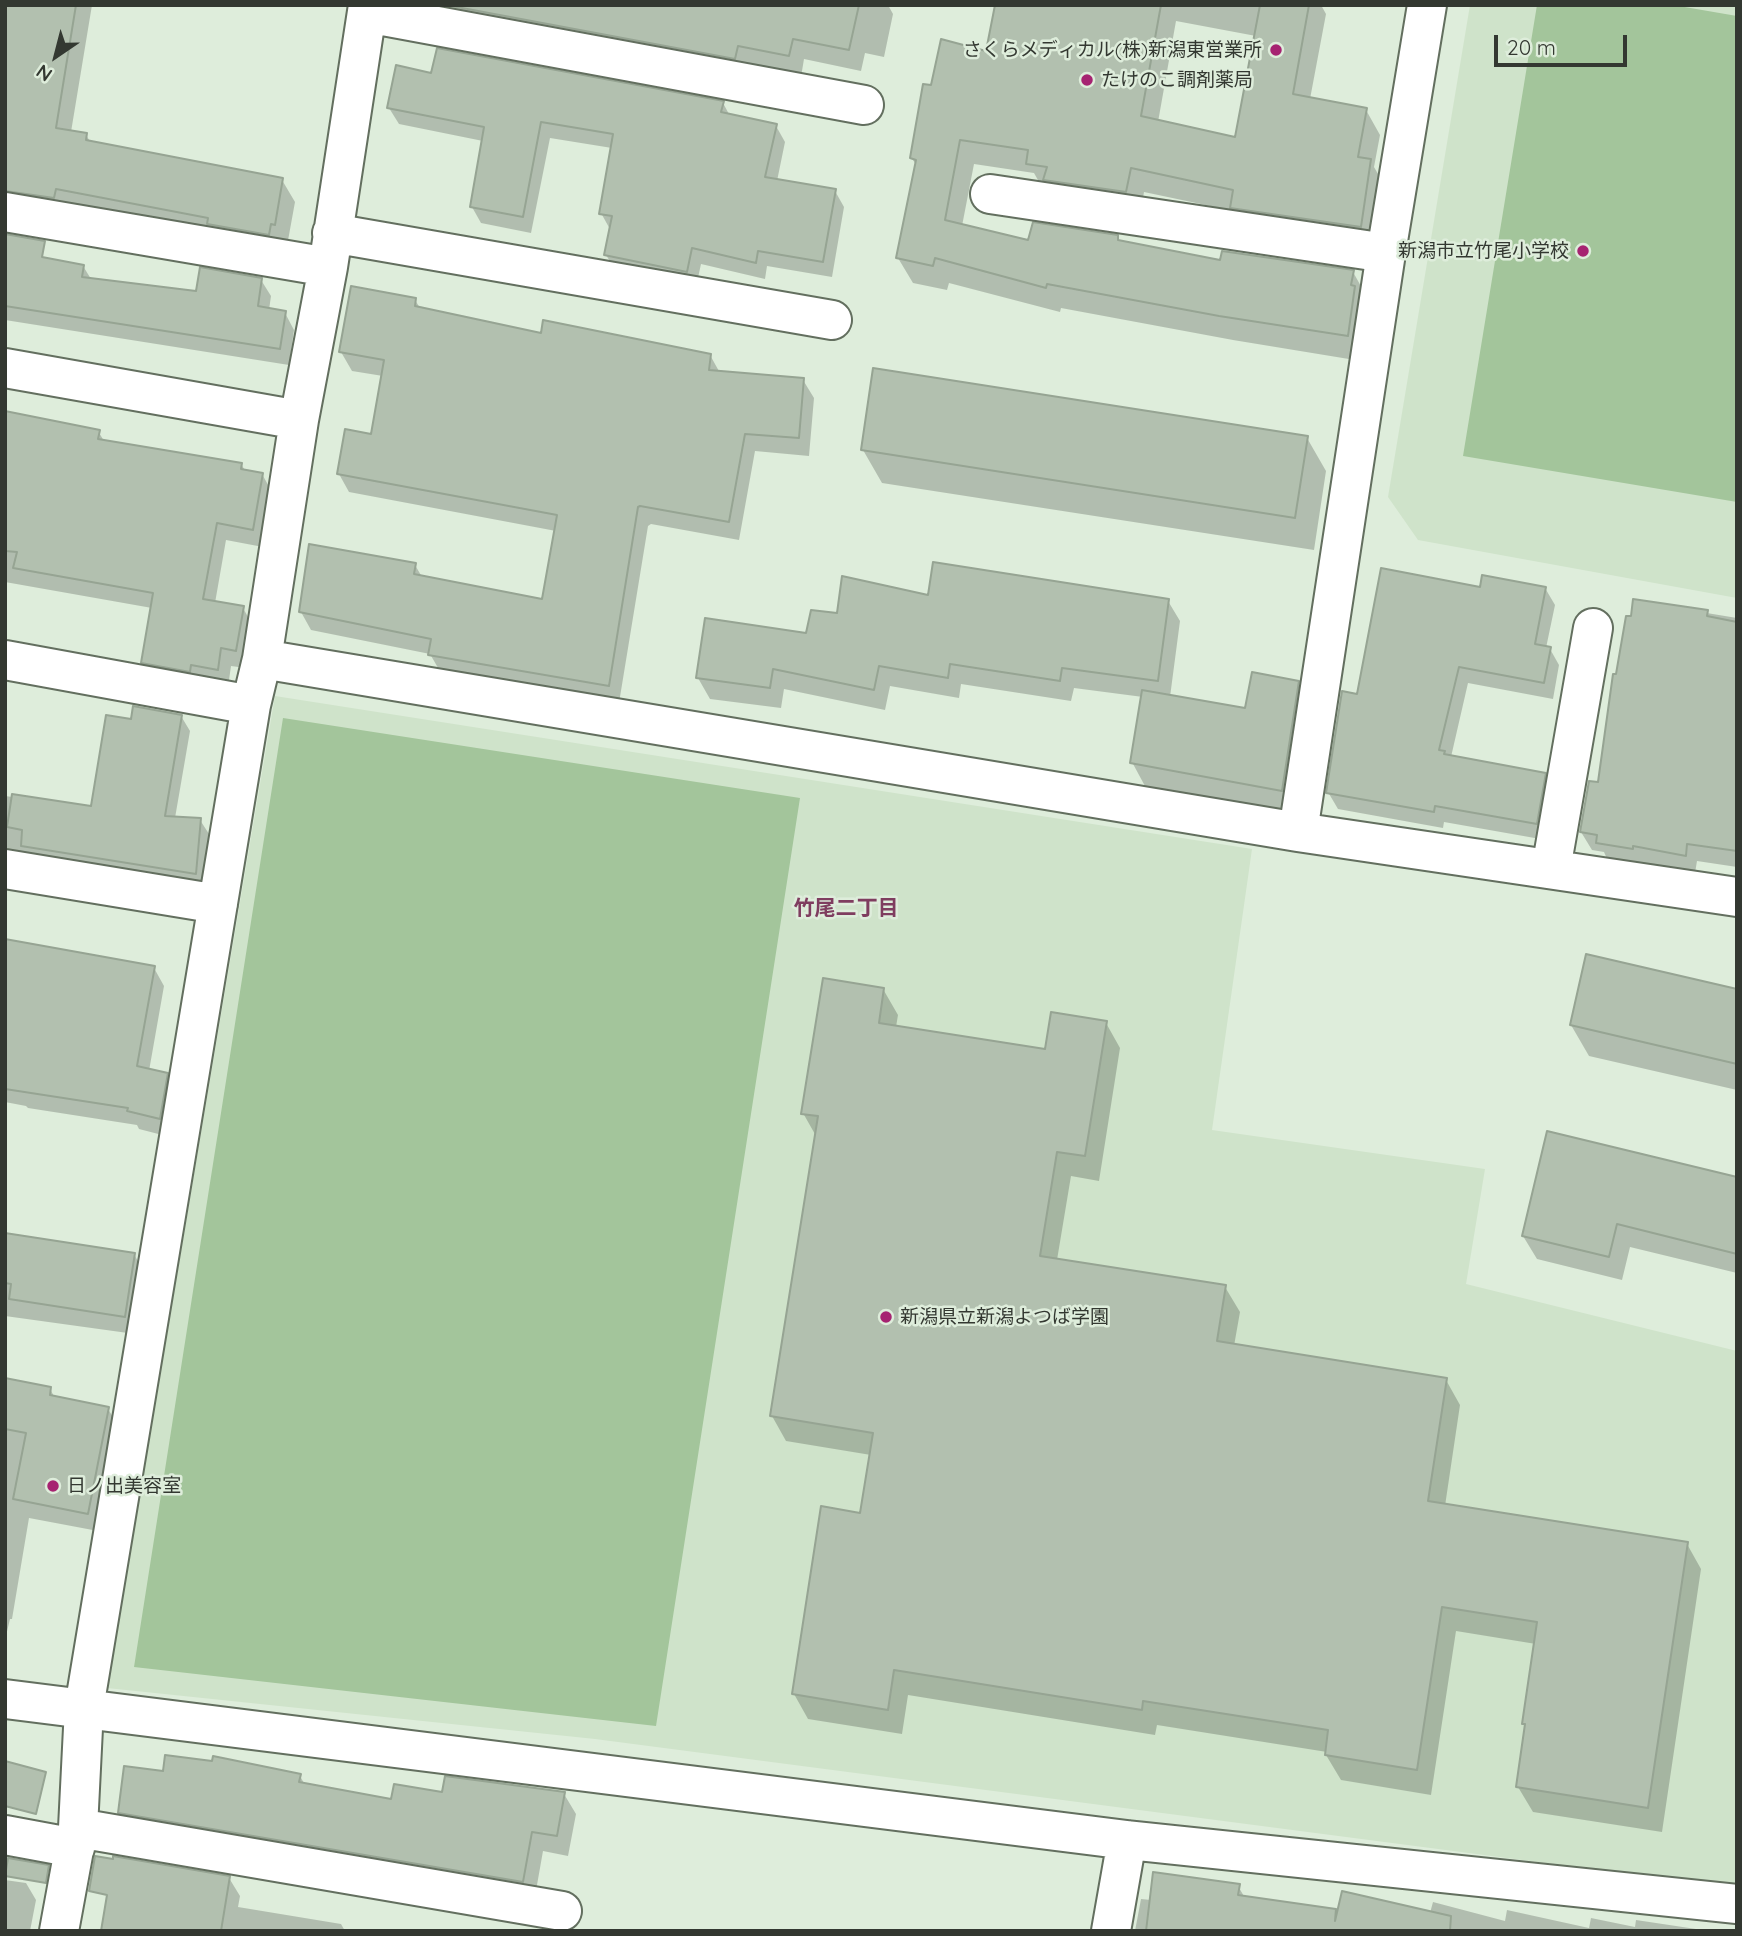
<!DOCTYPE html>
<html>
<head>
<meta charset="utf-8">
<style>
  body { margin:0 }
  #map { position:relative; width:1742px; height:1936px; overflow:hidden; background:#deeddb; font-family:Quicksand,sans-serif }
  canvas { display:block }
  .frame { position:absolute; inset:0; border:7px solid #333831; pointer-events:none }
  .north { position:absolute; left:21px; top:21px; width:70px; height:70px; -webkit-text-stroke:5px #deeddb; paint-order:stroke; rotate:215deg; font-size:19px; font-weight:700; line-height:28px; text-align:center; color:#333831 }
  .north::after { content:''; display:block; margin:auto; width:24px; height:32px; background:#333831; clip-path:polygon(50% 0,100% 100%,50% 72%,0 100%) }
  .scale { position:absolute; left:1494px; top:35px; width:133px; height:32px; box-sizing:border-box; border:4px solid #333831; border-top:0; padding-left:9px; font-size:21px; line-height:24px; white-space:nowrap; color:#333831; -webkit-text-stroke:5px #deeddb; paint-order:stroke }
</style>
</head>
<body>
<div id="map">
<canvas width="1742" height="1936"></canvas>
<div class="frame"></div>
<div class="north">N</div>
<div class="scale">20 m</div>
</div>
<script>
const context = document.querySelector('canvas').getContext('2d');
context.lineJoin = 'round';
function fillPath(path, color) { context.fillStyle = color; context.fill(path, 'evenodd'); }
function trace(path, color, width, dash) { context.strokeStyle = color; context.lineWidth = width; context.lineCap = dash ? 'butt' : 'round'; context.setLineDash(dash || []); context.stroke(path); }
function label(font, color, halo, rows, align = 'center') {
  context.font = font + ' Quicksand,"Noto Sans JP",sans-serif'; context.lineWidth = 5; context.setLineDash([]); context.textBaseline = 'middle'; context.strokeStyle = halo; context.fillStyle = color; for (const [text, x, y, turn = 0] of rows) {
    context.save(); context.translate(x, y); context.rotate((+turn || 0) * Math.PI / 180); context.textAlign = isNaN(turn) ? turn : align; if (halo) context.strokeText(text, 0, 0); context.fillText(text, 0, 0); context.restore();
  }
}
fillPath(new Path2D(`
  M 1470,5 L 1737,5 L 1737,598 L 1418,540 L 1388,497 Z
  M 275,696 L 1252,849 L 1212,1130 L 1485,1169 L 1466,1284 L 1737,1351 L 1737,1888 L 595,1739 L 107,1688 Z`), '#cfe3ca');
fillPath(new Path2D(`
  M 1537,5 L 1673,5 L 1737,16 L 1737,502 L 1463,456 Z
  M 283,718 L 800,798 L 656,1726 L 134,1667 Z`), '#a3c59b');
fillPath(new Path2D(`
  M 5,5 L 92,5 L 71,132 L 86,135 L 91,143 L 282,180 L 295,202 L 287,246 L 5,205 Z
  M 429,5 L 888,5 L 893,14 L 884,57 L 865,53 L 861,71 L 804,59 L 801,77 Z
  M 997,5 L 1321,5 L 1326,14 L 1310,99 L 1366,110 L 1380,135 L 1374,167 L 1385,186 L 1374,251 L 1234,211 L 1144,192 L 1140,216 L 1043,189 L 1034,173 L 974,164 L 962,226 L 1029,242 L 1117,237 L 1120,242 L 1222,262 L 1353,272 L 1367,297 L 1361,361 L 1233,340 L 1061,308 L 1060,312 L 949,283 L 947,290 L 913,283 L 898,258 L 917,167 L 912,158 L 932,87 L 988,53 ZM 1176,21 L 1256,36 L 1236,139 L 1158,122 Z
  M 433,75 L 723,103 L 730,116 L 776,126 L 785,142 L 777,181 L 835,191 L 844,207 L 832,277 L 767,266 L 765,279 L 701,264 L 696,287 L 616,271 L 606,255 L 611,231 L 601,213 L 612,148 L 550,138 L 531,233 L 481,223 L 472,207 L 483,141 L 399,124 L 389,108 Z
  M 5,257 L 83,266 L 91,279 L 198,293 L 261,280 L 271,296 L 269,310 L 285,313 L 294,330 L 289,365 L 5,320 Z
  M 415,300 L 420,308 L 542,335 L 710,355 L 720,373 L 803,380 L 814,398 L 809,456 L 755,451 L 739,540 L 651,524 L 648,526 L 619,703 L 441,673 L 430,654 L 311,630 L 301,612 L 415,565 L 422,577 L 543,601 L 556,531 L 349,492 L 339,474 L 372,436 L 383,376 L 352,371 L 341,352 Z
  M 5,413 L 98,431 L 104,441 L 241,464 L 246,472 L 262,474 L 272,492 L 263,547 L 226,540 L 215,603 L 243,608 L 253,626 L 246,668 L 231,666 L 228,687 L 153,680 L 143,662 L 152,608 L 5,582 Z
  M 1307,438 L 1326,471 L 1314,550 L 882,483 L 863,450 Z
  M 1545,588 L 1555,605 L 1546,648 L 1550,649 L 1559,665 L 1553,699 L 1468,683 L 1451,757 L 1544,774 L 1554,791 L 1546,840 L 1444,822 L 1443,828 L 1338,809 L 1328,792 L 1358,696 L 1481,589 Z
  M 929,597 L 1168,601 L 1180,621 L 1170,697 L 1247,710 L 1298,682 L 1312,708 L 1296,815 L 1146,788 L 1132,762 L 1143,697 L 1074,688 L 1071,701 L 961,684 L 959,698 L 890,686 L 885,710 L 784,689 L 781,708 L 710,699 L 698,678 L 808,635 L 838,615 Z
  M 1634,601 L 1737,618 L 1737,867 L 1697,861 L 1695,873 L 1608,861 L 1604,852 L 1592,850 L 1581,832 L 1600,785 L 1618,676 Z
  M 181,716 L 190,731 L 175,818 L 200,820 L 209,834 L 204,887 L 5,857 L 5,796 L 92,808 L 132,721 Z
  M 5,941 L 154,968 L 164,986 L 149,1071 L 166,1075 L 177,1093 L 170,1137 L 139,1129 L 137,1125 L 28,1108 L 26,1106 L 5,1102 Z
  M 883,989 L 898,1015 L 896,1027 L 1046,1051 L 1106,1023 L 1120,1048 L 1099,1181 L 1071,1176 L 1057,1260 L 1225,1287 L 1240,1312 L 1234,1346 L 1446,1380 L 1460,1405 L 1445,1506 L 1687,1544 L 1701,1569 L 1662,1832 L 1533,1812 L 1518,1787 L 1526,1728 L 1524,1724 L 1536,1644 L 1456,1631 L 1431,1795 L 1341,1780 L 1326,1755 L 1327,1752 L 1157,1725 L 1155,1735 L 908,1695 L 902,1734 L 808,1719 L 794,1694 L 862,1515 L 871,1455 L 786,1441 L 772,1416 L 816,1136 L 803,1113 Z
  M 1737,991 L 1737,1090 L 1589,1056 L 1571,1025 Z
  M 1737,1179 L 1737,1273 L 1630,1247 L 1622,1280 L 1537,1259 L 1523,1236 Z
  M 5,1235 L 134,1254 L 144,1273 L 135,1334 L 5,1316 Z
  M 5,1380 L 50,1389 L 55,1398 L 108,1409 L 119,1427 L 98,1531 L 29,1518 L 12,1619 L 10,1619 L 5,1640 Z
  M 165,1773 L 300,1776 L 305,1785 L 393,1801 L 443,1794 L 564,1794 L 576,1814 L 568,1856 L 543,1851 L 534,1902 L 132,1833 L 120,1812 Z
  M 229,1878 L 240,1896 L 238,1907 L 341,1924 L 345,1931 L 103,1931 Z
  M 5,1880 L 26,1883 L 36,1900 L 30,1931 L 5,1931 Z
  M 1238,1886 L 1245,1898 L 1339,1912 L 1430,1913 L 1433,1902 L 1505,1921 L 1507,1910 L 1589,1928 L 1591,1918 L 1635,1927 L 1636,1920 L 1696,1929 L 1697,1931 L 1135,1931 L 1141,1899 L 1151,1900 Z`), '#0003');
const building = new Path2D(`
  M 5,5 L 76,5 L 56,128 L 87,133 L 86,140 L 283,178 L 275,225 L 271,224 L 269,235 L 207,224 L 208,218 L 56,189 L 54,198 L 5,191 Z
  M 446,5 L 859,5 L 849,50 L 793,39 L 789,56 L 738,46 L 735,59 Z
  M 995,5 L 1161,5 L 1141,116 L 1235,137 L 1260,5 L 1309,5 L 1293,94 L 1367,108 L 1358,157 L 1371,159 L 1361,227 L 1230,208 L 1233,190 L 1131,168 L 1126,192 L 1043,180 L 1047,167 L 1026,164 L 1028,150 L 960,140 L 945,220 L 1028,240 L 1033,222 L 1118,235 L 1118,240 L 1220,260 L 1222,251 L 1354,270 L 1351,285 L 1355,286 L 1348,336 L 1219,316 L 1047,284 L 1046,288 L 935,258 L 933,266 L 896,258 L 916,160 L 910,158 L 923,84 L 931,85 L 941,39 L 986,51 Z
  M 437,48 L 724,101 L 721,112 L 777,124 L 765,177 L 836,189 L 823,262 L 758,251 L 756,263 L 692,248 L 687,272 L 604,255 L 612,216 L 599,214 L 613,134 L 541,122 L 523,217 L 470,207 L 484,127 L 387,108 L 396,65 L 431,73 Z
  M 5,234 L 45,241 L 42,257 L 84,265 L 82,277 L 196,291 L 200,267 L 262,278 L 258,306 L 286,311 L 280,349 L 5,306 Z
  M 351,286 L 416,298 L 415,306 L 541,333 L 543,320 L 711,354 L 709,370 L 804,378 L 799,438 L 745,434 L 729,522 L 640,506 L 638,507 L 609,686 L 428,655 L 431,639 L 299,612 L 309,544 L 416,563 L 414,574 L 542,599 L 557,515 L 337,474 L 345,429 L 371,434 L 384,360 L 339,352 Z
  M 873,368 L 1308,436 L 1295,518 L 861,450 Z
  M 5,411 L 100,430 L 98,439 L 242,463 L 241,469 L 263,473 L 253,530 L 217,523 L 203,599 L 244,606 L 236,651 L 221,648 L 218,670 L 191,665 L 190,672 L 141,663 L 153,593 L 13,568 L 17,552 L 5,551 Z
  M 933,562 L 1169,599 L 1158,681 L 1062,668 L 1060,681 L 950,664 L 948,678 L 879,666 L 874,690 L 773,669 L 770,688 L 696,678 L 705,618 L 806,633 L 811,610 L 837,613 L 842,576 L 928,595 Z
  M 1381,568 L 1480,587 L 1482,575 L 1546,587 L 1535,644 L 1551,647 L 1544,683 L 1459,667 L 1439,750 L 1445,751 L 1444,754 L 1546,773 L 1537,824 L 1435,806 L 1434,812 L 1326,793 L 1342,691 L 1357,694 Z
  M 1633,599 L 1708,610 L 1707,616 L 1737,622 L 1737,851 L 1687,844 L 1686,856 L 1633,846 L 1633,849 L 1596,843 L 1597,835 L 1580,832 L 1589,781 L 1598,782 L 1613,674 L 1616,674 L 1626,616 L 1631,616 Z
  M 1252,672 L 1299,681 L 1282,791 L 1130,763 L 1142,690 L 1245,708 Z
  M 133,706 L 182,715 L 165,816 L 201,818 L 196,874 L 21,846 L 22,830 L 7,827 L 12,794 L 91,806 L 106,715 L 131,719 Z
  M 5,939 L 155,966 L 137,1066 L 168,1073 L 160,1119 L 127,1111 L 128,1108 L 5,1089 Z
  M 1586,954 L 1737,989 L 1737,1064 L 1570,1025 Z
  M 823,978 L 884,988 L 879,1023 L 1045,1049 L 1051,1012 L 1107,1021 L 1085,1156 L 1057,1152 L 1040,1256 L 1226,1285 L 1217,1341 L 1447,1378 L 1428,1501 L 1688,1542 L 1648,1808 L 1516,1787 L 1525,1724 L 1522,1724 L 1537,1622 L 1442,1607 L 1417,1770 L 1325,1755 L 1328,1730 L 1143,1701 L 1142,1710 L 894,1670 L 888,1710 L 792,1694 L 821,1506 L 860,1513 L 873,1433 L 770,1416 L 818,1116 L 801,1114 Z
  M 1547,1131 L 1737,1177 L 1737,1254 L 1617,1224 L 1609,1257 L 1522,1236 Z
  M 5,1233 L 135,1253 L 125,1317 L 9,1299 L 11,1284 L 5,1283 Z
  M 5,1378 L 51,1387 L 50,1395 L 109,1407 L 88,1514 L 13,1499 L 26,1433 L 5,1429 Z
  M 165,1755 L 212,1761 L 213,1756 L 301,1774 L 299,1782 L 391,1799 L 394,1784 L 442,1792 L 445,1776 L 565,1792 L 557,1836 L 532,1832 L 523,1882 L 118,1813 L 124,1766 L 163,1771 Z
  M 5,1761 L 46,1772 L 36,1814 L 5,1806 Z
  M 95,1856 L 113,1859 L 113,1856 L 230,1876 L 221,1931 L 101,1931 L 107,1895 L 89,1891 Z
  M 8,1858 L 49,1865 L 46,1883 L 5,1876 Z
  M 1153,1872 L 1240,1884 L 1238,1895 L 1336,1909 L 1335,1921 L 1342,1891 L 1451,1916 L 1450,1931 L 1146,1931 Z`);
fillPath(building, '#b2c0af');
trace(building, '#96a493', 2);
const minor = new Path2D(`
  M 367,13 L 864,105
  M 990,194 L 1386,253
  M 5,212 L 328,267
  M 332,233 L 832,320
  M 5,368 L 299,420
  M 262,659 L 1298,832 L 1737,897
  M 5,660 L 251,705
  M 1298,832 L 1386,253 L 1427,5
  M 5,869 L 218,904
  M 1551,869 L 1593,628
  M 5,1699 L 1127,1840 L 1737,1904
  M 78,1828 L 562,1911
  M 5,1835 L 75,1848
  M 59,1931 L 78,1828 L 84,1708 L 251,705 L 262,659 L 299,420 L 328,267 L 368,5
  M 1111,1931 L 1127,1840`);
trace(minor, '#636f5f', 42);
trace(minor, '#fff', 38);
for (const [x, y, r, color] of [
  [1276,50,7,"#a62371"],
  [1087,80,7,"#a62371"],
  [1583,251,7,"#a62371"],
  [886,1317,7,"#a62371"],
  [53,1486,7,"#a62371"]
]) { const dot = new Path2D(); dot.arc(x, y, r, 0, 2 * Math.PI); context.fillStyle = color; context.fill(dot); trace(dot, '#deeddb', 2.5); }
label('19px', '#333831', '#deeddb', [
  ["さくらメディカル(株)新潟東営業所",1262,50,"right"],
  ["たけのこ調剤薬局",1101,80],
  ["新潟市立竹尾小学校",1569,251,"right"],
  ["新潟県立新潟よつば学園",900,1317],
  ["日ノ出美容室",67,1486]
], 'left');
label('bold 21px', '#7f3d5f', '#deeddb', [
  ["竹尾二丁目",846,909]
]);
</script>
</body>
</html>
